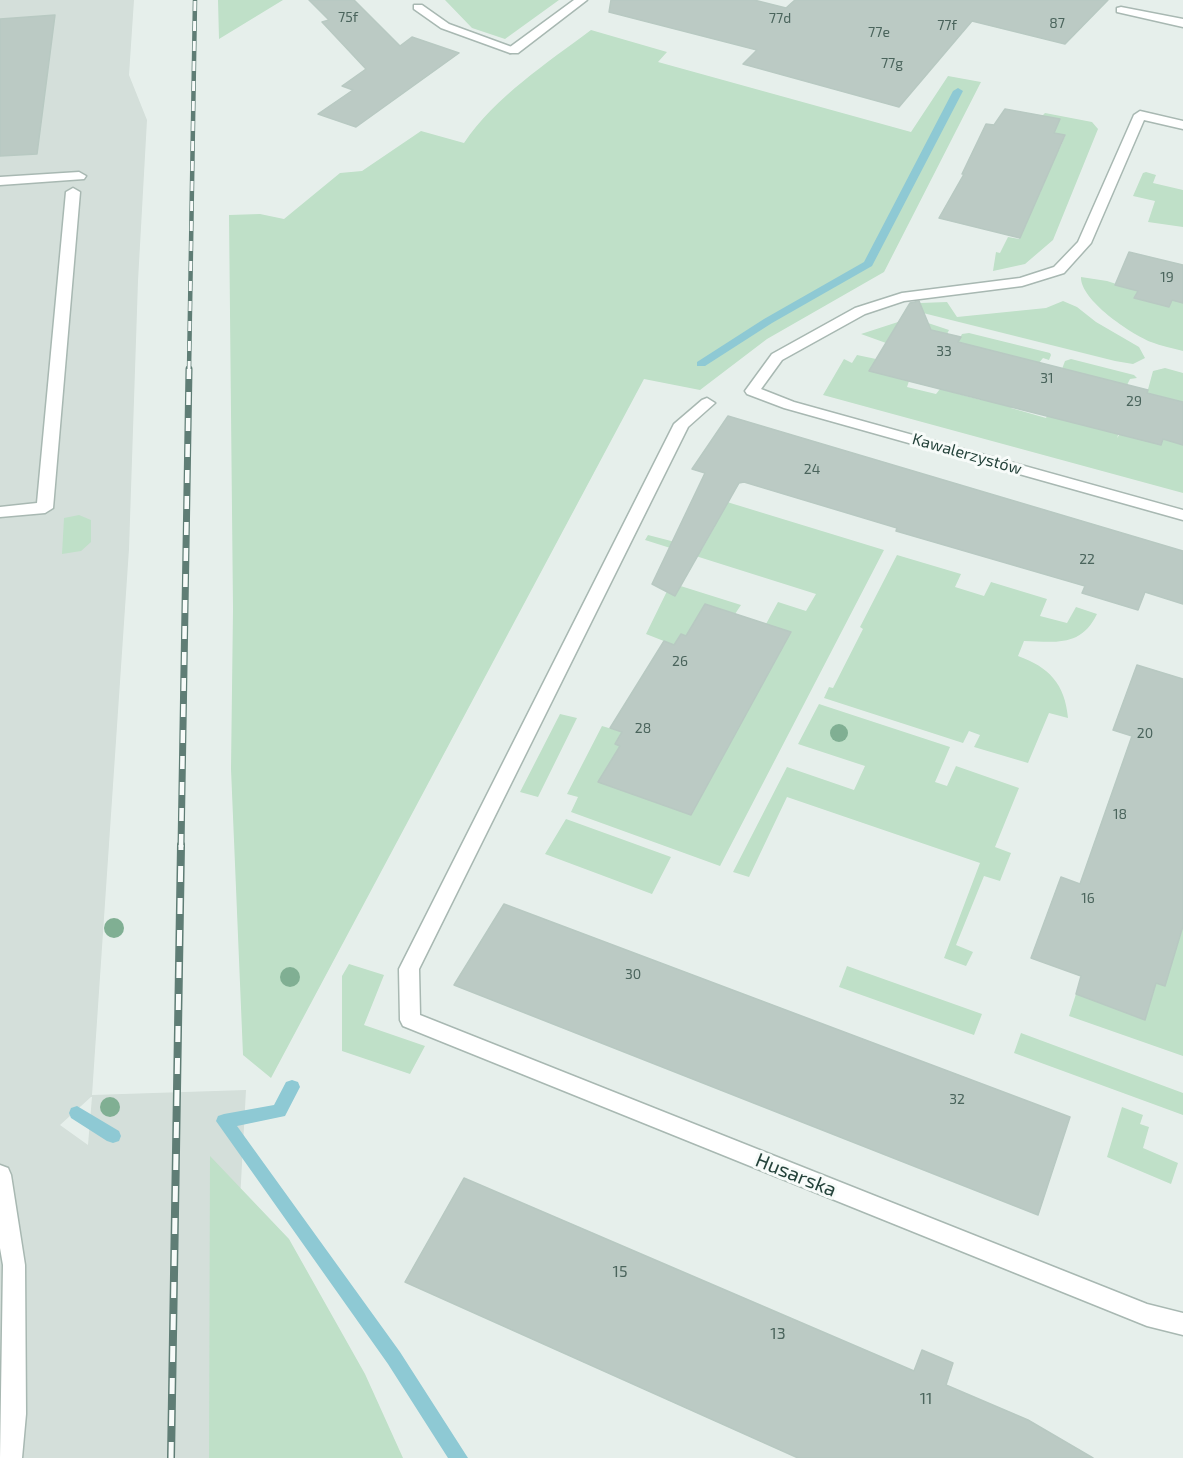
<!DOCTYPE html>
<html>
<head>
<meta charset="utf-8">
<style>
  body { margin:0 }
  canvas { display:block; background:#e6efeb }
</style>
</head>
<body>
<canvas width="1183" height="1458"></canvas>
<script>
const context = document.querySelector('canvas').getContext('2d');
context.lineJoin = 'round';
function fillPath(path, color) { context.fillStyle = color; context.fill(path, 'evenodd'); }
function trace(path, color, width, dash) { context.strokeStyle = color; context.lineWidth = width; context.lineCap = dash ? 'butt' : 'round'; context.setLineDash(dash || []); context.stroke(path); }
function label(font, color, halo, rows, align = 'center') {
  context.font = font + ' "Exo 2",sans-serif'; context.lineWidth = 6; context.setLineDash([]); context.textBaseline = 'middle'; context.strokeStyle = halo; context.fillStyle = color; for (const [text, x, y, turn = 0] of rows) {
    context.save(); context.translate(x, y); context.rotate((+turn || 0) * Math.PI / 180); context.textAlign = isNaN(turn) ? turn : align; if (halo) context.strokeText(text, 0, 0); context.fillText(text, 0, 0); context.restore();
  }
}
fillPath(new Path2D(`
  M 0,0 L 134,0 L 129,75 L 147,120 L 138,281 L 129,549 L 92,1095 L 246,1090 L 226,1458 L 0,1458 ZM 91,1097 L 92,1097 L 88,1145 L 60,1125 Z`), '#d4dfda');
fillPath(new Path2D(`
  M 218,0 L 283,0 L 219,39 Z
  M 445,0 L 559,0 L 505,39 L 472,28 Z
  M 591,30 L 667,52 L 658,62 L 911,132 L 948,76 L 981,82 L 884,272 L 767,339 L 700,390 L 644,379 L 271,1078 L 243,1055 L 231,769 L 233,609 L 229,215 L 260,214 L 284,219 L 340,173 L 362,171 L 421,131 L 464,143 C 495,97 547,63 591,30 Z
  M 1045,113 L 1092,122 L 1098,129 L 1053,240 L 1025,264 L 993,271 L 996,252 L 1000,253 L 1008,237 L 1019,239 L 1027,223 L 1014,220 L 1028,191 L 1040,193 L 1046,178 L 1035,175 L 1047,148 L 1059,150 L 1065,136 L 1054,133 L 1059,120 L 1042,116 Z
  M 1146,172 L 1156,175 L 1153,183 L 1183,190 L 1183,227 L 1148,222 L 1155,201 L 1133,196 L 1143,173 Z
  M 1081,277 L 1107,281 L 1138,291 L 1135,298 L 1169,307 L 1172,300 L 1183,303 L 1183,351 C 1173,348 1161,346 1151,342 C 1131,334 1080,300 1081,277 Z
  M 1063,301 L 1077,307 L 1096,322 L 1139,347 L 1145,358 L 1133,364 L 1115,361 L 919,312 L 917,309 L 920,303 L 947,302 L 957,317 L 1046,308 Z
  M 898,322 L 925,322 L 949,330 L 947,334 L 888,340 L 886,343 L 861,334 Z
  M 969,333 L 1050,353 L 1051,355 L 1049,360 L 1043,358 L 1039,363 L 958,342 L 962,334 Z
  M 857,355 L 876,359 L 870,371 L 909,381 L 907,387 L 936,394 L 940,389 L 981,400 L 985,393 L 1014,400 L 1011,408 L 1046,418 L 1050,409 L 1120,430 L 1117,438 L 1122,431 L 1134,438 L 1161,445 L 1163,439 L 1183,445 L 1183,493 L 823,395 L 844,359 L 852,363 Z
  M 1071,359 L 1134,375 L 1137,378 L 1130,379 L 1126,387 L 1062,369 L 1065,361 Z
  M 1165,368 L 1183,373 L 1183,408 L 1176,400 L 1147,393 L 1153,371 Z
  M 714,498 L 884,550 L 720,866 L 571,812 L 578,797 L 567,794 L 602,726 L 622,732 L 615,744 L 620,746 L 598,782 L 691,815 L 791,632 L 766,624 L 778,602 L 806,611 L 816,594 L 645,540 L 648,535 L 702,549 L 715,526 Z
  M 79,515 L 91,520 L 91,542 L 81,551 L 62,554 L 64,518 Z
  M 897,555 L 961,574 L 955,587 L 984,596 L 991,582 L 1047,599 L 1040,616 L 1067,623 L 1076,607 L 1097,614 C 1081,647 1056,642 1024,641 L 1018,656 C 1049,667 1065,684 1068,718 L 1049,713 L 1028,763 L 974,747 L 980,735 L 969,731 L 963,743 L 824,698 L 829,687 L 833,688 L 863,629 L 860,627 Z
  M 671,583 L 741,605 L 735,614 L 705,605 L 686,636 L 674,645 L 646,634 Z
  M 819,704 L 950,747 L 935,782 L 947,786 L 956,766 L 1019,788 L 995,847 L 1011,853 L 1000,881 L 984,876 L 956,945 L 973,952 L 966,966 L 944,958 L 980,863 L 787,797 L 749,877 L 733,872 L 787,767 L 854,790 L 865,766 L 798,744 Z
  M 560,714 L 577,718 L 538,797 L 520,792 Z
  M 566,819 L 671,857 L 652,894 L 545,854 Z
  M 1183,926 L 1183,1056 L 1069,1016 L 1076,994 L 1145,1019 L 1156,983 L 1165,985 Z
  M 349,964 L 384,975 L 364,1025 L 425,1046 L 410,1074 L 342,1051 L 342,976 Z
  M 847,966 L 982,1014 L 974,1035 L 839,987 Z
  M 1021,1033 L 1183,1093 L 1183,1115 L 1014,1053 Z
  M 1122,1107 L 1143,1115 L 1140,1124 L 1149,1127 L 1143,1148 L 1178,1163 L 1171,1184 L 1107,1157 Z
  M 210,1156 L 289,1239 L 365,1374 L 403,1458 L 209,1458 Z`), '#bfe0c8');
fillPath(new Path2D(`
  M 958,88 L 963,91 L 872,266 L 772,323 L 705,366 L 697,366 L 697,362 L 764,319 L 864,262 L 953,91 Z
  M 292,1080 L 298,1082 L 300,1087 L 285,1116 L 237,1126 L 400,1352 L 468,1458 L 448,1458 L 388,1364 L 216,1121 L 218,1116 L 224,1114 L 274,1105 L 286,1082 Z
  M 77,1106 L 119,1131 L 121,1136 L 119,1141 L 113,1143 L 107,1141 L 71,1118 L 69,1113 L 71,1108 Z`), '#8ec9d4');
const building = new Path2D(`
  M 309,0 L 354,0 L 400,46 L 412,37 L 459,53 L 356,127 L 318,114 L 353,90 L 342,86 L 366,69 L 322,22 L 329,20 Z
  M 611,0 L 754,0 L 786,8 L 795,0 L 1108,0 L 1065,44 L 972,21 L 899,107 L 743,64 L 757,50 L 609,12 Z
  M 55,15 L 37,154 L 0,156 L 0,19 Z
  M 1005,109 L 1060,119 L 1054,133 L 1065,135 L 1020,238 L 939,218 L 964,174 L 962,174 L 986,124 L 994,125 Z
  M 1129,252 L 1183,265 L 1183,303 L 1172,300 L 1169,307 L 1134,298 L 1138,291 L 1115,285 Z
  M 919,301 L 931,330 L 961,337 L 958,342 L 1148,390 L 1147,393 L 1183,402 L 1183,445 L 1163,439 L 1161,445 L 869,371 L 910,303 Z
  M 728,416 L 1183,551 L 1183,604 L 1145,592 L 1138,610 L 1082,593 L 1085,586 L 896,531 L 897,528 L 744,482 L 739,483 L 675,596 L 652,584 L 705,473 L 692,469 Z
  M 705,604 L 791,632 L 691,815 L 598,782 L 620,746 L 615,744 L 622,732 L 610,728 L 664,641 L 674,645 L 681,634 L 686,636 Z
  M 1137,665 L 1183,679 L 1183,926 L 1165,986 L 1156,983 L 1145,1020 L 1076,994 L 1081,976 L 1031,958 L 1061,877 L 1080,884 L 1132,736 L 1113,730 Z
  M 504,904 L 1070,1117 L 1038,1215 L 454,985 Z
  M 464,1178 L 914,1371 L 922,1350 L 953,1363 L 946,1385 L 1028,1420 L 1093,1458 L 798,1458 L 405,1282 Z`);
fillPath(building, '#bbcac4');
trace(building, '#b8c9c2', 1.5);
const lane = new Path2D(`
  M 414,5 L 422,5 L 449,24 L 520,50 L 510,53 L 441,28 L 414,9 Z
  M 79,172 L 86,176 L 84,179 L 0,185 L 0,177 Z
  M 73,188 L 80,192 L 53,508 L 45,513 L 0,517 L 0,507 L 37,503 L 66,192 Z
  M 0,1165 L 8,1168 L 11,1175 L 25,1265 L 26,1414 L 22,1458 L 0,1458 L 3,1265 L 0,1248 Z`);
const street = new Path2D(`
  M 574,0 L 587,0 L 518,53 L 510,53 L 510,47 Z
  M 1121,7 L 1183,19 L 1183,27 L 1117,12 L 1117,8 Z
  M 1140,111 L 1183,121 L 1183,129 L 1144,120 L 1091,243 L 1064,273 L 1022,286 L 904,301 L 865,314 L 782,360 L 761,389 L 794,402 L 1183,510 L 1183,520 L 784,408 L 747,394 L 745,391 L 772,354 L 855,308 L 902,293 L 1020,278 L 1054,267 L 1078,242 L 1134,115 Z
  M 707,398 L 715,403 L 688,427 L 419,969 L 420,1015 L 1147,1304 L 1183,1313 L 1183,1335 L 1147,1326 L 403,1026 L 400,1020 L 399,969 L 674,424 L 702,400 Z`);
trace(lane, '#a8b8b2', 3);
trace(street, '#a8b8b2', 3);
fillPath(lane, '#fff');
fillPath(street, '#fff');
const railFar2 = new Path2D(`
  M 189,371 L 195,0`);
const railFar1 = new Path2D(`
  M 181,847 L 189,369`);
const rail = new Path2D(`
  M 171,1458 L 181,845`);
trace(railFar2, '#5f7d75', 4.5);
trace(railFar1, '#5f7d75', 7);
trace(rail, '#5f7d75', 8);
trace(railFar2, '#f7fbf9', 3, [10]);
trace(railFar1, '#f7fbf9', 4.5, [13]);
trace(rail, '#f7fbf9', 5, [16]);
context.fillStyle = '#80af93';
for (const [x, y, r] of [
  [839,733,9],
  [114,928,10],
  [290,977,10],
  [110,1107,10]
]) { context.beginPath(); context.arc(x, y, r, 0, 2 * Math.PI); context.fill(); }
label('14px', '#4a645c', null, [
  ["75f",348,17],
  ["77d",780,18],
  ["87",1057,23],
  ["77f",947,25],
  ["77e",879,32],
  ["77g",892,63],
  ["19",1167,277],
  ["33",944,351],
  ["31",1047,378],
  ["29",1134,401],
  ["24",812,469],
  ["22",1087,559],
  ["26",680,661],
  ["28",643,728],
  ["20",1145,733],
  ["18",1120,814],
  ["16",1088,898],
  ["30",633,974],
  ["32",957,1099]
]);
label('16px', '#24423a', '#f7fbf9', [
  ["Kawalerzystów",967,454,16]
]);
label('16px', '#4a645c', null, [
  ["15",620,1272],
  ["13",778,1334],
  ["11",926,1399]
]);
label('20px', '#24423a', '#f7fbf9', [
  ["Husarska",796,1175,22]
]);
</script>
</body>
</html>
